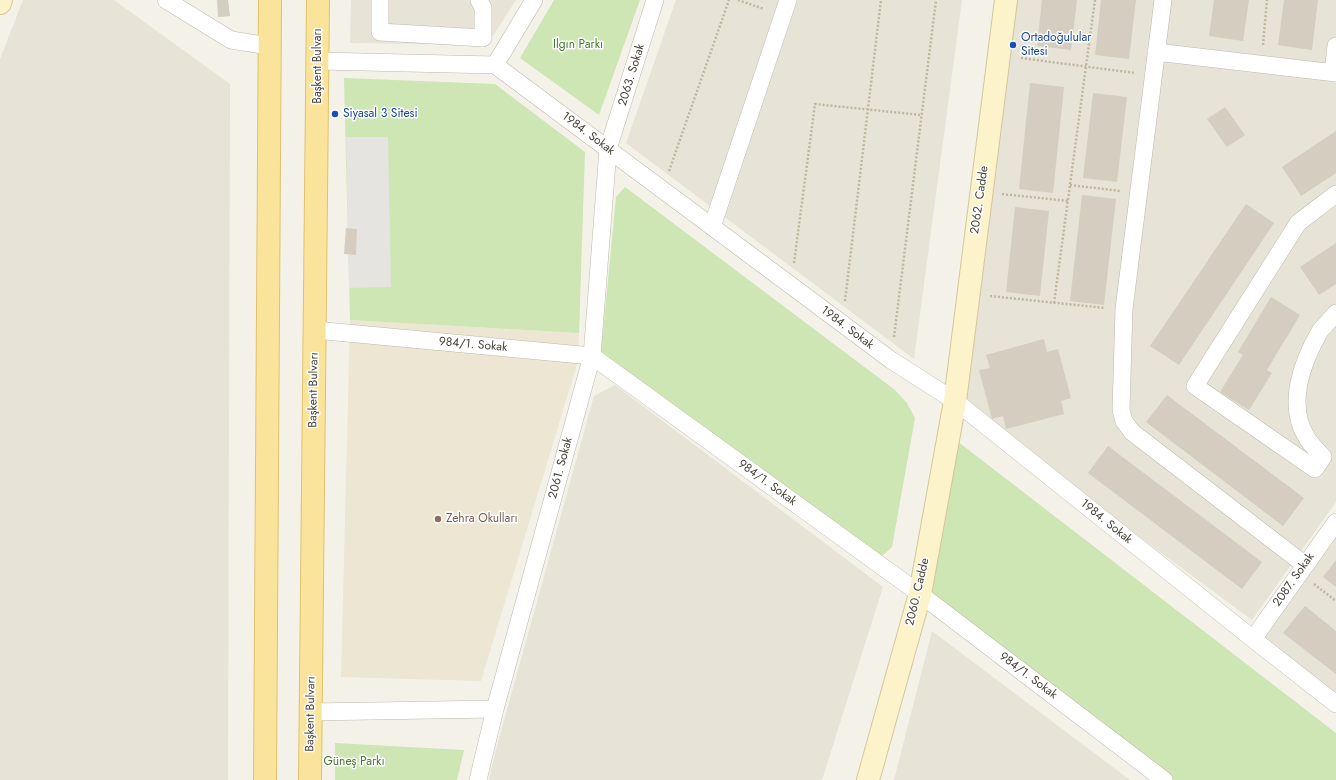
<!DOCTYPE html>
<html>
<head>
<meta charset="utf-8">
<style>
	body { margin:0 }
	canvas { display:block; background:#f4f1e9 }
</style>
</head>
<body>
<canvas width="1336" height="780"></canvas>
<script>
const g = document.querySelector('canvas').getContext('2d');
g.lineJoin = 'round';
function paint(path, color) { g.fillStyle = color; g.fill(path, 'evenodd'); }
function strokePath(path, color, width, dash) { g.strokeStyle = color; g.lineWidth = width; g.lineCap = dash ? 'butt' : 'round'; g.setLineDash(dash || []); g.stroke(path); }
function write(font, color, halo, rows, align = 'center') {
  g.font = font + ' Jost,sans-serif'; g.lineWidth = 3; g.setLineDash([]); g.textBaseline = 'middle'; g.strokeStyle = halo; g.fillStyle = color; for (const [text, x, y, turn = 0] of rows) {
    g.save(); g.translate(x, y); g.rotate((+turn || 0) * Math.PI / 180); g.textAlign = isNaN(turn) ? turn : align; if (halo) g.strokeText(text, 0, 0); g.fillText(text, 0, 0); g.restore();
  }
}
const residential = new Path2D(`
	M23,0H114L230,84L228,780H0V59Z
	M351,0H516L487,45L350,43Z
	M676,0H962L914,359L626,143Z
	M1005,0H1336V502L1252,620L944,392Z
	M615,385L883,587L822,780H489L495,753L594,396Z
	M1336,524V692L1258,632Z
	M932,631L1130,780H894Z`);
const education = new Path2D(`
	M350,320L579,333L578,361L481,681L341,677Z`);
const green = new Path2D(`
	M554,0H640L599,115L520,58Z
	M344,78L495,84L585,152L579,333L350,320Z
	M625,187L895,390L907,403L915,418L892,547L883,555L871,554L601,353L616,197Z
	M957,441L1336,733V780H1164L935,606L928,581Z
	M335,743L464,750L457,780H335Z`);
const parking = new Path2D(`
	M346,137H388L391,287L349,288Z`);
const building = new Path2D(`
	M217,0H228L230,16L218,17Z
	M1042,0H1077L1071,50L1037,46Z
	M1101,0H1136L1129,59L1095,55Z
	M1214,0H1249L1243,41L1209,36Z
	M1284,0H1318L1312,50L1278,45Z
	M1030,83L1064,87L1053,193L1019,189Z
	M1093,93L1127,97L1117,182L1083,178Z
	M1225,107L1245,135L1227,147L1207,119Z
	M1336,131V173L1301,196L1282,167Z
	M1082,195L1116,199L1104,305L1070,301Z
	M1246,204L1274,223L1179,365L1150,346Z
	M1015,207L1049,211L1040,296L1006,292Z
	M346,228L357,229L356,255L344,254Z
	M1336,243V284L1319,295L1300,267Z
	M1271,297L1300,315L1267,370L1272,373L1249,410L1220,392L1243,355L1238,352Z
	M1044,339L1047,352L1058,349L1071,398L1061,401L1064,414L1006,429L1003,416L992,419L979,370L990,368L986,355Z
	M1167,395L1304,498L1283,526L1146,422Z
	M1108,446L1262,562L1242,589L1088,473Z
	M1336,560V587L1323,577Z
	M1305,606L1336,631V674L1283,633Z`);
const path = new Path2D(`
	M738,0L764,9
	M1263,45L1267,0
	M1021,58L1135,73
	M669,171L729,0
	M1070,185L1120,191
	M1002,194L1068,201
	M794,263L815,104L921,115
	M990,296L1105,308
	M845,301L881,0
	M1054,303L1095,0
	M894,337L936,0
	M1314,584L1336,601`);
const street = new Path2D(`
	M166,0L231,40L269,46
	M380,0V32L483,38V8L479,0
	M1163,0L1124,309L1121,410L1124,421L1132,432L1305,565
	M1156,52L1336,73
	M318,61L495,65L891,360L955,401L1253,639L1336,704
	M495,65L534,0
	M1333,73L1336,46
	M1336,194L1298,223L1195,386L1315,469L1323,457C1318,451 1311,445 1307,438C1286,405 1302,362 1320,331C1325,325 1331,319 1336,313
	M712,227L788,0
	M315,330L592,356L920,594L1164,780
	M1253,639L1336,522
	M311,712L495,709
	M478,780L495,709L592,356L608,149L655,0`);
const secondary = new Path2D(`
	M0,3L1,0
	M868,780L920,594L955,401L1006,0`);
const primary = new Path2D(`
	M265,780L270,0
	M310,780L318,0`);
const markers = [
	[1013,45,4,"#1a4fb4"],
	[335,114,4,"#1a4fb4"],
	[438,519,4,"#8d6e63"]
];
const transitNames = [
	["Ortadoğulular",1021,38],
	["Sitesi",1021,52],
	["Siyasal 3 Sitesi",343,114]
];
const parkNames = [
	["Ilgın Parkı",578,45],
	["Güneş Parkı",354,762]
];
const streetNames = [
	["Başkent Bulvarı",318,66,-90],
	["2063. Sokak",632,75,-73],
	["1984. Sokak",588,134,37],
	["2062. Cadde",980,200,-82],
	["1984. Sokak",847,328,37],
	["984/1. Sokak",473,345,5],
	["Başkent Bulvarı",314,390,-89],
	["2061. Sokak",561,468,-75],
	["984/1. Sokak",767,483,36],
	["1984. Sokak",1106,522,39],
	["2087. Sokak",1294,580,-55],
	["2060. Cadde",918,592,-77],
	["984/1. Sokak",1028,676,37],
	["Başkent Bulvarı",311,714,-89]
];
const educationNames = [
	["Zehra Okulları",446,519]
];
paint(residential, '#e7e3d7');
paint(education, '#ece6d3');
paint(green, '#cde6b4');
paint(parking, '#e5e4e0');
paint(building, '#d5cdbf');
strokePath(street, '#bfb9ac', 18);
strokePath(secondary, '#d2c69a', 24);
strokePath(primary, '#dfc26c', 24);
strokePath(path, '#c0b69e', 2.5, [2, 2]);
strokePath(street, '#fff', 17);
strokePath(secondary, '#fcf3ca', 22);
strokePath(primary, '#fae49c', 22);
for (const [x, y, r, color] of markers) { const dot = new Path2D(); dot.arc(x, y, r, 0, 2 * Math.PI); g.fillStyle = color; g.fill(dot); strokePath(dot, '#fff', 1.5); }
write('12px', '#164399', '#fff', transitNames, 'left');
write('12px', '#45772d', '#fff', parkNames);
write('12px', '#474238', '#fff', streetNames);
write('12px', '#785e54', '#fff', educationNames, 'left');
</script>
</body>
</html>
